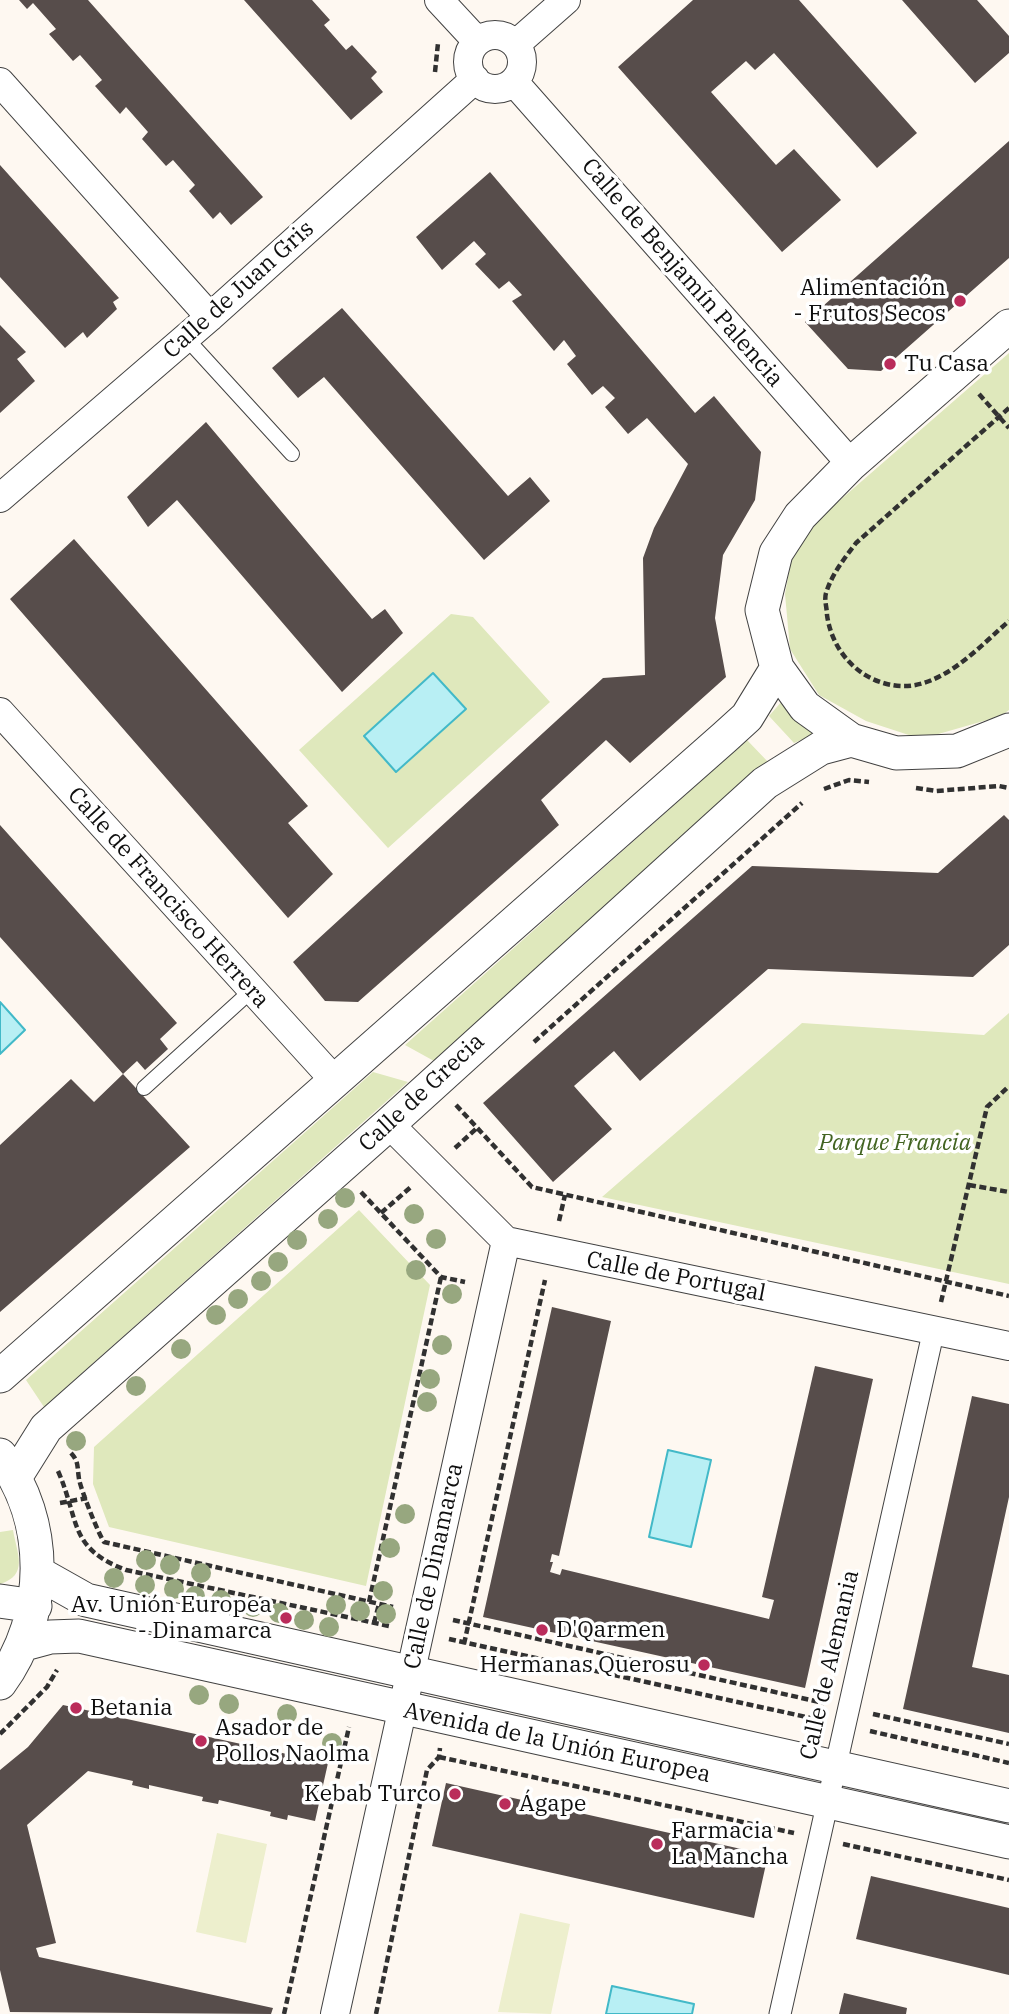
<!DOCTYPE html>
<html>
<head>
<meta charset="utf-8">
<style>
	body { margin:0 }
	canvas { display:block; background:#fef8f1 }
</style>
</head>
<body>
<canvas width="1009" height="2014"></canvas>
<script>
const g = document.querySelector('canvas').getContext('2d');
g.lineJoin = 'round';
function paint(path, color) { g.fillStyle = color; g.fill(path, 'evenodd'); }
function strokePath(path, color, width, dash) { g.strokeStyle = color; g.lineWidth = width; g.lineCap = dash ? 'butt' : 'round'; g.setLineDash(dash || []); g.stroke(path); }
function write(font, color, halo, rows, align = 'center') {
  g.font = font + ' "IBM Plex Serif",serif'; g.lineWidth = 7; g.setLineDash([]); g.textBaseline = 'middle'; g.strokeStyle = halo; g.fillStyle = color; for (const [text, x, y, turn = 0] of rows) {
    g.save(); g.translate(x, y); g.rotate((+turn || 0) * Math.PI / 180); g.textAlign = isNaN(turn) ? turn : align; if (halo) g.strokeText(text, 0, 0); g.fillText(text, 0, 0); g.restore();
  }
}
const green = new Path2D(`
	M1009,353V710L1001,716L921,739L866,721L819,695L790,649L785,594L791,561L816,521Z
	M451,614L473,617L550,702L388,848L299,750Z
	M783,700L816,734L794,743L769,716Z
	M747,740L770,764L434,1061L405,1045Z
	M1009,1013V1284L602,1197L802,1023L984,1035Z
	M373,1072L408,1082L44,1407L26,1380Z
	M359,1210L430,1285L366,1586L109,1527L93,1484L94,1447Z
	M13,1530C17,1554 29,1575 0,1584V1532Z`);
const pitch = new Path2D(`
	M217,1833L267,1844L246,1943L196,1932Z
	M520,1913L570,1924L551,2014L498,2012Z`);
const water = new Path2D(`
	M433,673L466,709L396,772L364,736Z
	M0,1002L25,1030L0,1054Z
	M668,1450L711,1460L691,1547L649,1537Z
	M612,1986L694,2004L692,2014H606Z`);
const building = new Path2D(`
	M19,0H88L263,197L231,225L220,212L213,219L189,191L195,185L173,160L166,166L142,139L148,132L126,107L120,114L95,86L102,80L80,55L73,61L49,34L56,29L33,3L27,9Z
	M244,0H312L330,20L324,25L346,50L352,45L377,72L371,78L383,92L351,120Z
	M693,0H799L917,133L877,168L774,53L755,70L746,61L711,92L776,165L794,149L841,200L782,252L618,67Z
	M902,0H977L1009,36V53L975,83Z
	M1009,141V258L881,371L848,369L805,322Z
	M0,165L119,298L113,302L117,309L87,338L83,332L65,348L0,277Z
	M490,172L695,413L714,396L761,452L755,500L723,555L715,618L726,677L630,763L606,740L541,800L559,825L358,1002L325,1001L293,962L603,678L645,675L643,558L654,528L688,464L647,418L628,434L605,407L615,398L603,386L592,395L567,364L576,356L564,340L554,351L512,301L522,295L509,281L499,289L475,264L486,254L474,241L442,270L416,237Z
	M342,308L508,496L530,477L550,501L484,560L324,377L298,398L272,368Z
	M0,325L26,352L17,359L35,381L0,413Z
	M206,422L372,619L385,609L403,633L342,692L177,500L148,527L127,497Z
	M74,539L308,806L288,823L333,874L288,918L10,599Z
	M1004,815L1009,820V945L973,977L768,969L640,1081L614,1051L574,1086L612,1129L553,1182L483,1103L752,866L938,873Z
	M0,825L177,1023L160,1039L168,1049L145,1070L137,1061L123,1074L0,937Z
	M123,1074L190,1147L0,1312V1145L71,1079L94,1102Z
	M552,1307L611,1321L559,1556L552,1554L550,1562H553L550,1572L560,1575L562,1569L769,1619L774,1600L762,1597L815,1366L873,1379L805,1688L483,1617Z
	M972,1396L1009,1404V1497L972,1667L1009,1675V1733L903,1709Z
	M63,1705L328,1763L315,1821L288,1815L287,1820L270,1816L271,1812L219,1800L218,1804L202,1801L203,1797L149,1785V1789L132,1785L133,1781L88,1771L27,1825L56,1943L36,1948L39,1957L273,2008L271,2014L10,2012L0,1970V1770L28,1747Z
	M446,1783L768,1855L754,1918L432,1846Z
	M871,1876L1009,1908V1975L856,1939Z
	M844,1993L907,2008L906,2014H839Z`);
const path = new Path2D(`
	M435,72L438,43
	M979,394L1009,428
	M1009,408L856,543C844,559 832,574 826,593C824,600 827,608 827,615C832,652 861,684 901,686C943,688 980,646 1009,621
	M916,788L936,791L999,786L1009,788
	M824,789L849,780L869,782
	M534,1042L802,803
	M456,1105L532,1187L1009,1296
	M455,1148L477,1128
	M969,1185L1009,1192
	M361,1192L441,1277L465,1282
	M381,1213L412,1186
	M559,1221L565,1195
	M941,1302L987,1107L1009,1086
	M71,1453C79,1462 77,1466 79,1479C81,1490 98,1533 104,1542L393,1607
	M58,1471C80,1521 68,1548 126,1570L389,1626
	M60,1503L87,1498
	M369,1602L441,1277
	M453,1620L824,1703
	M374,1623L379,1604
	M449,1639L820,1720
	M464,1644L545,1280
	M873,1714L1009,1744
	M870,1731L1009,1763
	M0,1734L47,1687L57,1670
	M344,1750L362,1754
	M439,1757L794,1833
	M843,1844L1009,1880
	M284,2014L349,1727
	M376,2014L427,1770L439,1757L440,1748`);
const service = new Path2D(`
	M186,338L292,454
	M144,1088L252,990`);
const pedestrian = new Path2D(`
	M780,2014L934,1329`);
const minor = new Path2D(`
	M439,0L477,41
	M468 62a27 27 0 1 1 54 0a27 27 0 1 1-54 0Z
	M516,44L566,0
	M0,82L210,317
	M514,82L851,464
	M0,498L210,317L475,79
	M0,712L336,1082
	M389,1124L506,1241L1009,1346
	M335,2014L506,1241`);
const tertiary = new Path2D(`
	M1009,326L851,464L800,516L776,553L762,610L777,668L805,707L851,740L896,753L957,751L1009,730
	M0,1376L725,737L747,717L777,668
	M0,1455C50,1521 49,1616 0,1683
	M16,1476L46,1428L389,1124L765,783L821,748L851,740
	M38,1573L86,1600L1009,1806
	M0,1601L35,1606
	M24,1644L50,1637L79,1636L1009,1842`);
const trees = [
	[345,1198],
	[414,1214],
	[328,1219],
	[436,1239],
	[297,1240],
	[278,1262],
	[416,1270],
	[261,1281],
	[452,1294],
	[238,1299],
	[216,1315],
	[442,1345],
	[181,1349],
	[430,1379],
	[136,1386],
	[427,1402],
	[76,1441],
	[405,1514],
	[390,1548],
	[146,1560],
	[170,1565],
	[201,1573],
	[114,1578],
	[145,1585],
	[174,1589],
	[383,1591],
	[195,1596],
	[221,1600],
	[336,1605],
	[253,1607],
	[360,1611],
	[279,1613],
	[386,1614],
	[304,1620],
	[329,1627],
	[199,1695],
	[229,1704],
	[287,1714],
	[332,1743]
];
const markers = [
	[960,301,7,"#ba2c5b"],
	[890,364,7,"#ba2c5b"],
	[286,1618,7,"#ba2c5b"],
	[542,1630,7,"#ba2c5b"],
	[704,1665,7,"#ba2c5b"],
	[76,1708,7,"#ba2c5b"],
	[201,1741,7,"#ba2c5b"],
	[455,1794,7,"#ba2c5b"],
	[505,1804,7,"#ba2c5b"],
	[657,1844,7,"#ba2c5b"]
];
const streetNames = [
	["Calle de Benjamín Palencia",682,273,49],
	["Calle de Juan Gris",239,290,-42],
	["Calle de Francisco Herrera",168,898,48],
	["Calle de Grecia",422,1093,-43],
	["Calle de Portugal",676,1277,11],
	["Calle de Dinamarca",434,1566,-78],
	["Calle de Alemania",830,1665,-77],
	["Avenida de la Unión Europea",557,1743,12]
];
const poiNames = [
	["Alimentación",946,288,"right"],
	["- Frutos Secos",946,314,"right"],
	["Tu Casa",904,364],
	["Av. Unión Europea",272,1605,"right"],
	["- Dinamarca",272,1631,"right"],
	["D'Qarmen",556,1630],
	["Hermanas Querosu",690,1665,"right"],
	["Betania",90,1708],
	["Asador de",215,1728],
	["Pollos Naolma",215,1754],
	["Kebab Turco",441,1794,"right"],
	["Ágape",519,1804],
	["Farmacia",671,1831],
	["La Mancha",671,1857]
];
const parkNames = [
	["Parque Francia",895,1143]
];
paint(green, '#dfe8bc');
paint(pitch, '#edefcd');
paint(water, '#b8eff4');
strokePath(water, '#42b9c8', 2);
paint(building, '#574d4b');
strokePath(service, '#424242', 16);
strokePath(pedestrian, '#424242', 23);
strokePath(minor, '#424242', 30);
strokePath(tertiary, '#424242', 35);
strokePath(path, '#313131', 4.5, [7, 3.5]);
strokePath(service, '#fff', 14);
strokePath(pedestrian, '#fff', 21);
strokePath(minor, '#fff', 28);
strokePath(tertiary, '#fff', 33);
g.fillStyle = '#97a77f';
for (const [x, y] of trees) { g.beginPath(); g.arc(x, y, 10, 0, 2 * Math.PI); g.fill(); }
for (const [x, y, r, color] of markers) { const dot = new Path2D(); dot.arc(x, y, r, 0, 2 * Math.PI); g.fillStyle = color; g.fill(dot); strokePath(dot, '#fff', 2.5); }
write('23px', '#0f0f0f', '#fff', streetNames);
write('23px', '#0f0f0f', '#fff', poiNames, 'left');
write('italic 23px', '#426421', '#fff', parkNames);
</script>
</body>
</html>
